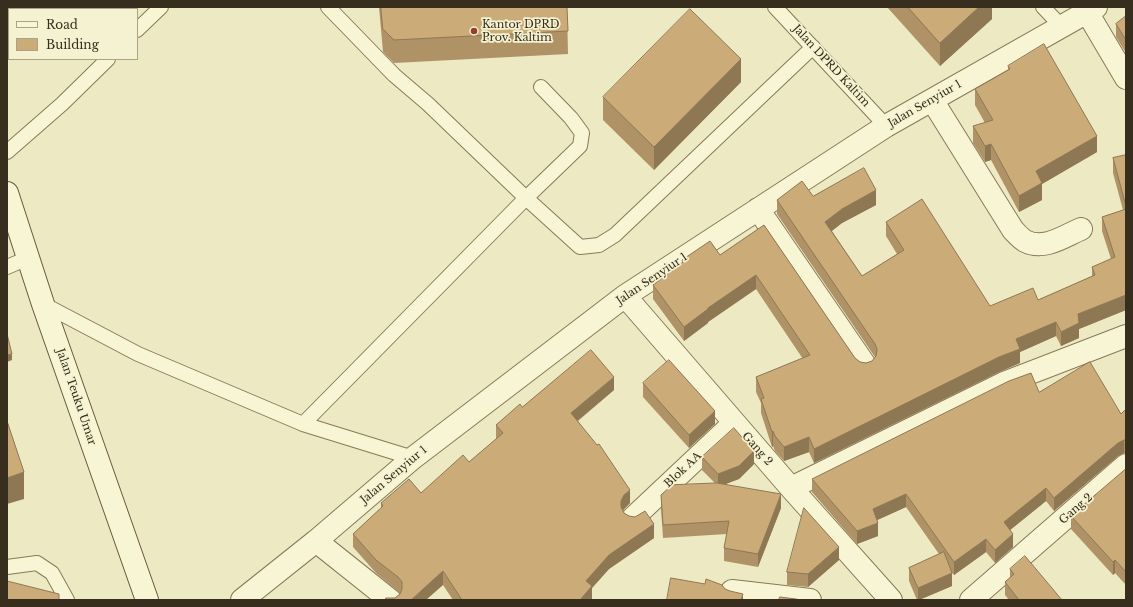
<!DOCTYPE html>
<html>
<head>
<meta charset="utf-8">
<style>
	body { margin:0 }
	#map { position:relative; width:1133px; height:607px; overflow:hidden; background:#ede9c2; font-family:"Libre Baskerville",serif }
	canvas { display:block }
	.frame { position:absolute; inset:0; border:8px solid #372e1d; pointer-events:none }
	.legend { position:absolute; left:8px; top:8px; width:130px; height:52px; box-sizing:border-box; background:#f5f2d1; border:1px solid #a9a489; margin:0; padding:5px 7px; list-style:none; font-size:12px; color:#372e1d }
	.legend li { display:flex; align-items:center; gap:8px; height:20px }
	.legend b { width:20px; border:1px solid #a9a489 }
</style>
</head>
<body>
<div id="map">
<canvas width="1133" height="607"></canvas>
<div class="frame"></div>
<ul class="legend">
<li><b style="height:5px;background:#f8f5d5"></b>Road</li>
<li><b style="height:11px;background:#cbab78"></b>Building</li>
</ul>
</div>
<script>
const g = document.querySelector('canvas').getContext('2d');
g.lineJoin = 'round';
function strokePath(path, color, width, dash) { g.strokeStyle = color; g.lineWidth = width; g.lineCap = dash ? 'butt' : 'round'; g.setLineDash(dash || []); g.stroke(path); }
function paint(path, color) { g.fillStyle = color; g.fill(path, 'evenodd'); }
function write(font, color, halo, rows, align = 'center') {
  g.font = font + ' "Libre Baskerville",serif'; g.lineWidth = 3.5; g.setLineDash([]); g.textBaseline = 'middle'; g.strokeStyle = halo; g.fillStyle = color; for (const [text, x, y, turn = 0] of rows) {
    g.save(); g.translate(x, y); g.rotate((+turn || 0) * Math.PI / 180); g.textAlign = isNaN(turn) ? turn : align; if (halo) g.strokeText(text, 0, 0); g.fillText(text, 0, 0); g.restore();
  }
}
const service = new Path2D(`
	M328,7L394,75L428,104L526,198L580,146L582,133L571,118L541,87
	M775,7L886,126
	M1043,7L1061,26
	M137,30L161,7
	M7,152L62,104L108,59
	M7,267L28,258
	M43,304L138,354L303,424L413,458
	M303,424L526,198L580,247L599,245L615,235L813,47
	M7,567L37,563L52,573L67,600`);
const minor = new Path2D(`
	M1087,12L1126,78
	M932,100L1013,230C1016,233 1020,238 1025,241C1044,251 1064,236 1081,229
	M758,209L865,365
	M625,296L791,488L891,600
	M791,488L1004,383L1126,336
	M633,518L734,423
	M316,541L390,600
	M732,591L810,600
	M242,600L316,541L413,458L625,296L886,126L1096,7
	M971,600L1126,465`);
const secondary = new Path2D(`
	M7,193L43,304L147,600`);
const wall = new Path2D(`
	M379,7H567L568,54L394,63L383,52Z
	M887,7H992V19L940,66Z
	M1126,16V53L1116,37V24Z
	M1008,66L1097,152L1042,184V200L1019,212L991,160L985,162L973,143V126L985,123L975,105V89L1008,70Z
	M741,82L654,170L603,120V97Z
	M1126,155V310L1079,329V338L1061,346L1056,336L1020,352V363L999,372L814,463L809,452L784,461L775,451L773,446L772,447L761,413V403L756,392V377L803,359L756,289L708,322V323L684,341L653,299V285L682,264V260L720,255L764,225L855,358L860,362L866,363L872,361L875,357L777,214V200L813,196L876,205L842,223L832,231L862,276L897,254L886,236V222L990,306L1038,300L1092,276V267L1111,259L1102,231V217L1123,210L1113,173V158Z
	M643,383L715,424L689,448L643,397Z
	M614,390L578,421L630,503L624,509L623,511L624,513L654,538L609,569L592,588V600H453L443,585L395,598L400,594L398,591L376,573L353,547V534L381,508V503L421,493L469,462L496,439V425L522,407Z
	M1039,392L1121,414L1126,409V453H1124L1118,456L1054,511L1046,501L1010,530L1013,547L995,563L986,552L954,575L952,573V586L919,600H917L909,581V568L939,554L906,507L877,520L878,536L857,544L812,492V479Z
	M702,457L754,464L739,479L725,484L781,508L758,567L724,561V548L727,534L663,538L661,508V495L715,483L702,470Z
	M1126,469V585L1115,573L1113,575L1071,529V516Z
	M839,560L808,587L787,585V572Z
	M1010,569L1062,600H1009L1005,595V582L1010,578Z`);
const shadedWall = new Path2D(`
	M979,7H992V19L940,66V43Z
	M741,59V82L654,170V147Z
	M1097,136V152L1042,184V200L1019,212V196L1036,171Z
	M991,144V160L985,162V146Z
	M876,190V205L842,223L825,236V222L842,209Z
	M756,275V289L708,322V323L684,341V327L708,308Z
	M1126,295V310L1079,329V338L1061,346V332L1078,314Z
	M1056,322V336L1020,352V363L999,372L814,463V449L1016,339Z
	M12,354V360L7,362V355Z
	M614,377V390L571,426V413Z
	M715,411V424L689,448V435Z
	M773,431V446L772,447V432Z
	M809,437V452L784,461V447Z
	M1124,440V453L1118,456L1054,511V498L1118,443Z
	M754,451V464L739,479L718,487V474Z
	M24,472V499L7,504V478Z
	M1046,488V501L1004,535V522Z
	M630,490V503L624,509L621,515V501L624,495Z
	M781,494V508L758,567V554Z
	M906,494V507L873,522V509Z
	M878,523V536L857,544V531Z
	M654,524V538L609,569L592,588V600H580L586,581L609,555Z
	M1013,534V547L995,563V550Z
	M986,539V552L954,575V562Z
	M839,547V560L808,587V574Z
	M1115,560V573L1113,575V562Z
	M443,571V585L426,600H411Z
	M952,573V586L919,600H918V588Z
	M743,594V600H741Z`);
const building = new Path2D(`
	M381,7H567L568,31L394,40L383,29Z
	M908,7H979L940,43Z
	M690,9L741,59L654,147L603,97Z
	M1126,16V40L1116,24Z
	M1044,44L1097,136L1036,171L1042,183L1019,196L991,144L985,146L973,126L993,120L975,89L1010,69L1008,66Z
	M1126,155V206L1113,158Z
	M864,168L876,190L842,209L825,222L862,276L904,250L886,222L922,199L990,306L1033,288L1038,300L1095,275L1092,267L1115,257L1102,217L1126,209V295L1078,314L1079,323L1061,332L1056,322L1016,339L1020,349L999,357L814,449L809,437L784,447L775,436L773,431L772,432L761,399L764,398L756,377L810,355L756,275L708,308V309L684,327L653,285L683,262L682,260L710,241L720,255L764,225L855,358L860,362L866,363L872,361L876,356L877,349L875,344L777,200L802,181L813,196Z
	M7,334L12,354L7,355Z
	M591,350L614,377L571,413L597,445L599,444L630,490L624,495L621,501V507L624,513L629,516L635,517L645,511L654,524L609,555L586,581L592,586L580,600H462L443,571L411,600H384L386,598H395L400,594L402,589V582L398,577L376,560L353,534L383,506L381,503L409,479L421,493L463,455L469,462L503,433L496,425L520,404L522,407Z
	M669,360L715,411L689,435L643,383Z
	M1090,362L1121,414L1126,409V440H1124L1118,443L1054,498L1046,488L1004,522L1013,534L995,550L986,539L954,562L906,494L873,509L878,523L857,531L812,479L1009,381L1031,373L1039,392Z
	M7,421L24,472L7,478Z
	M734,428L754,451L739,466L718,474L702,457Z
	M1126,469V572L1115,560L1113,562L1071,516Z
	M717,483L781,494L758,554L724,548L729,521L663,525L661,495L672,485Z
	M804,508L839,547L808,574L787,572Z
	M944,552L952,573L918,588L909,568Z
	M1025,556L1062,600H1019L1005,582L1014,574L1010,569Z
	M671,578L705,584L706,579L722,585L725,589L730,591L743,594L741,600H667Z
	M7,581L59,594V600H7Z
	M780,597L796,599L800,600H779Z`);
const markers = [
	[474,31,4,"#953e2a"]
];
const poiNames = [
	["Kantor DPRD",482,25],
	["Prov. Kaltim",482,38]
];
const streetNames = [
	["Jalan DPRD Kaltim",831,66,47],
	["Jalan Senyiur 1",925,104,-30],
	["Jalan Senyiur 1",652,279,-34],
	["Jalan Teuku Umar",76,397,71],
	["Gang 2",757,449,49],
	["Blok AA",683,470,-43],
	["Jalan Senyiur 1",394,475,-40],
	["Gang 2",1076,509,-41]
];
strokePath(service, '#877a59', 16);
strokePath(minor, '#877a59', 24);
strokePath(secondary, '#685b3c', 24);
strokePath(service, '#f8f5d5', 14);
strokePath(minor, '#f8f5d5', 22);
strokePath(secondary, '#f8f5d5', 22);
paint(wall, '#af9367');
paint(shadedWall, '#8e7854');
paint(building, '#cbab78');
strokePath(building, '#8e7854', 1);
for (const [x, y, r, color] of markers) { const dot = new Path2D(); dot.arc(x, y, r, 0, 2 * Math.PI); g.fillStyle = color; g.fill(dot); strokePath(dot, '#f5f2d1', 1.5); }
write('11px', '#372e1d', '#f5f2d1', poiNames, 'left');
write('11px', '#372e1d', '#f5f2d1', streetNames);
</script>
</body>
</html>
